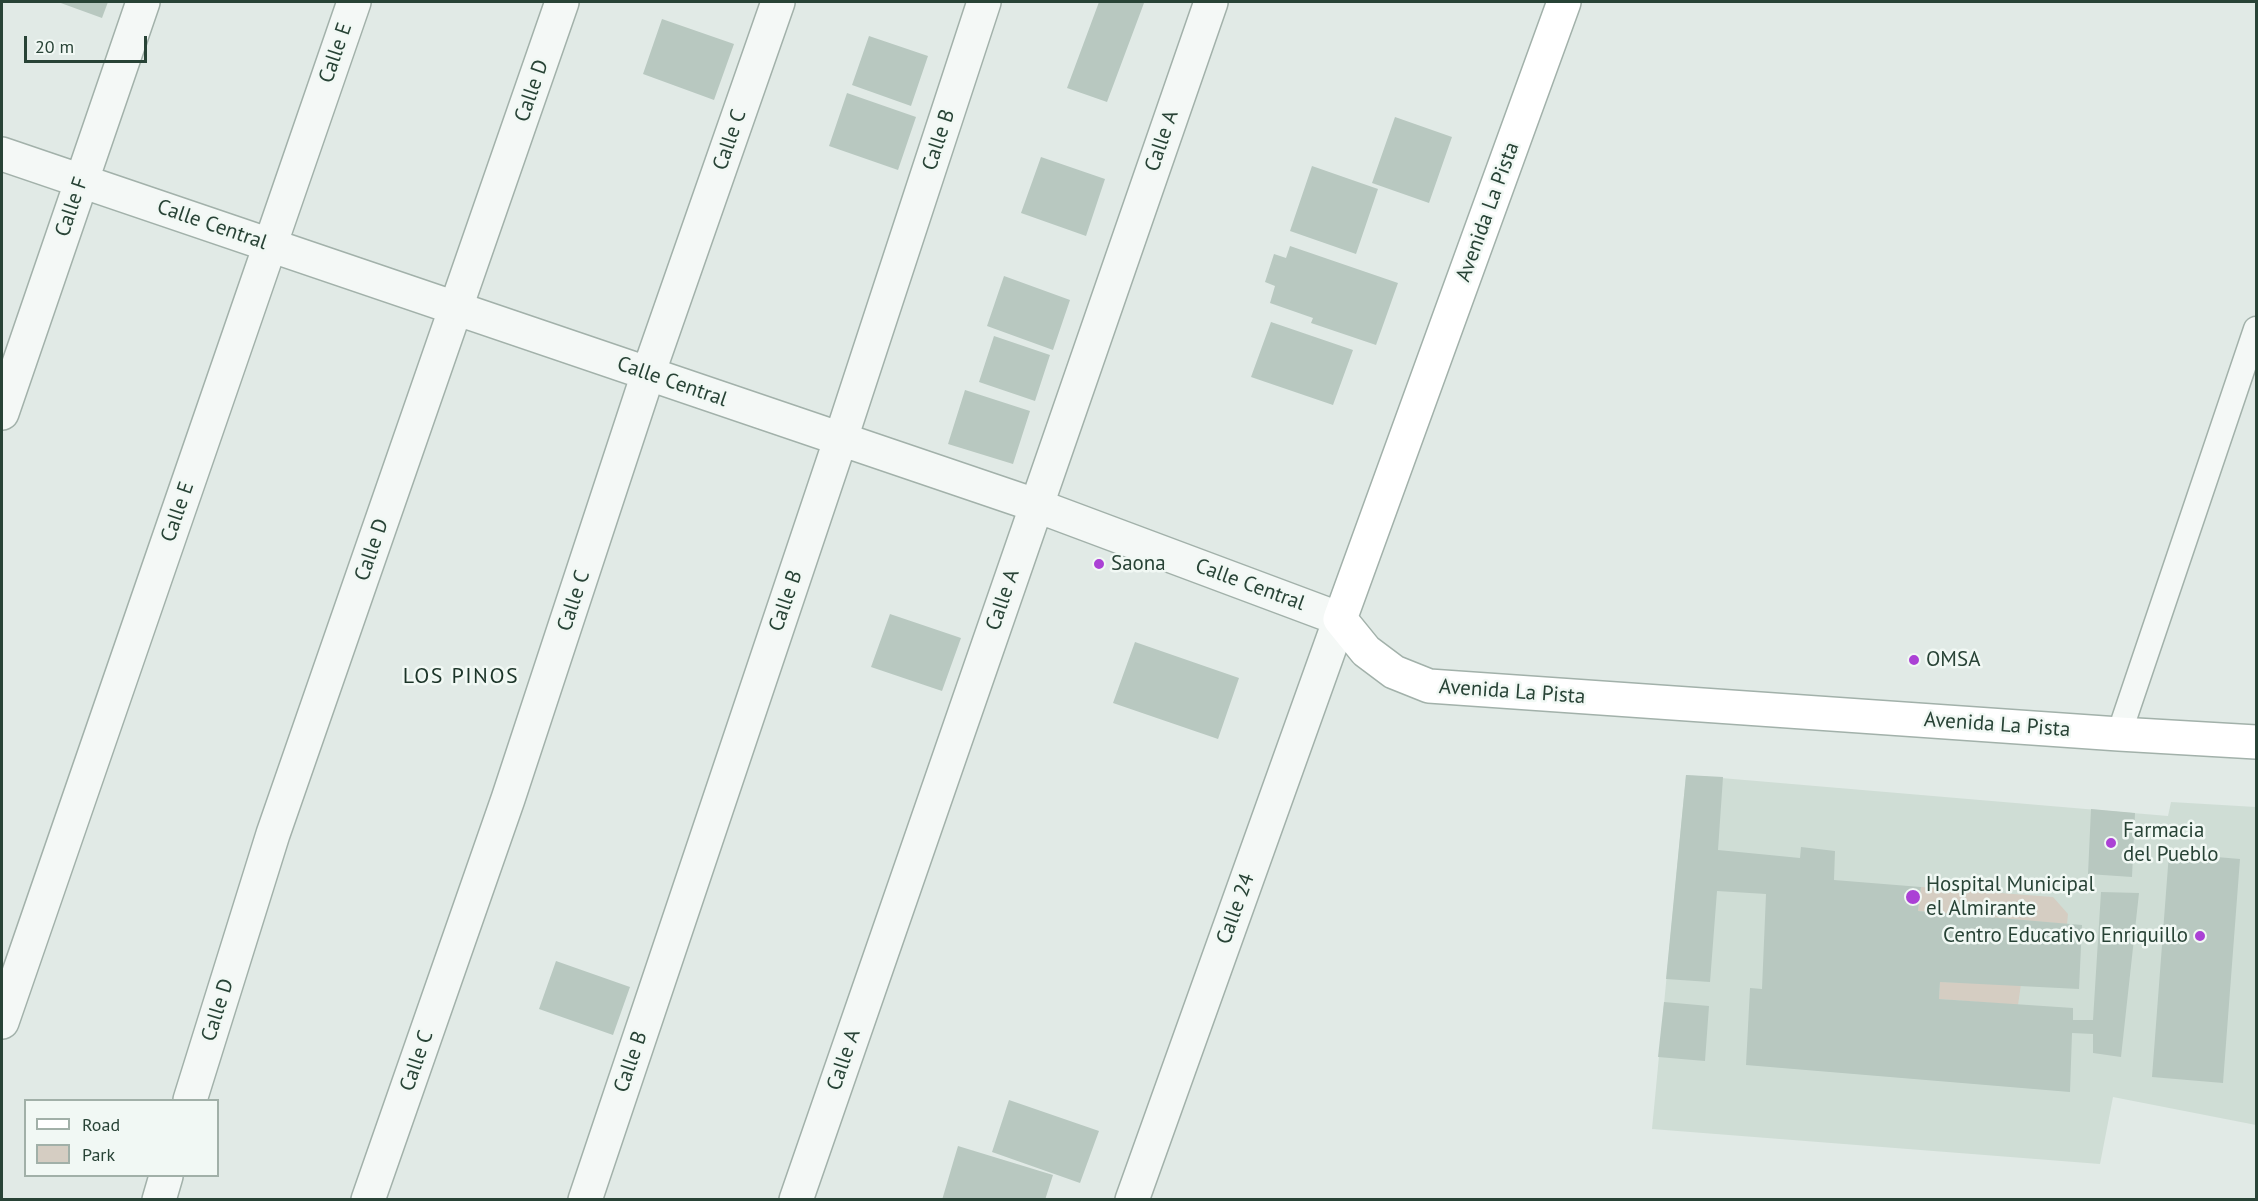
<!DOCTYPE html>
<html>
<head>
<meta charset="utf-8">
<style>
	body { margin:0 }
	#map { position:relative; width:2258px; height:1201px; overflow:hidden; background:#e1eae6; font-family:"PT Sans",sans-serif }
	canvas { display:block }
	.frame { position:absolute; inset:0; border:3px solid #284336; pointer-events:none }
	.legend { position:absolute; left:24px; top:1099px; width:195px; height:78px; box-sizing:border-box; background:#f1f8f4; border:2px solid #a1b0a8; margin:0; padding:8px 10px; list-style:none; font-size:18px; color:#284336 }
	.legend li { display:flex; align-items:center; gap:12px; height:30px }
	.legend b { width:30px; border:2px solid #a1b0a8 }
	.scale { position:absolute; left:24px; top:36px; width:123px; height:27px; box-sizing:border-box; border:3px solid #284336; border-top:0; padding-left:8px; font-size:18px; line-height:21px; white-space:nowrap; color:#284336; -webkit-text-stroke:4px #f1f8f4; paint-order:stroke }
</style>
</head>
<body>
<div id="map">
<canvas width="2258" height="1201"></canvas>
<div class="frame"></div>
<ul class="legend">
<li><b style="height:8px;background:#fff"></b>Road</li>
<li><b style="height:16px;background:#d5cdc2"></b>Park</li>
</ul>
<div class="scale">20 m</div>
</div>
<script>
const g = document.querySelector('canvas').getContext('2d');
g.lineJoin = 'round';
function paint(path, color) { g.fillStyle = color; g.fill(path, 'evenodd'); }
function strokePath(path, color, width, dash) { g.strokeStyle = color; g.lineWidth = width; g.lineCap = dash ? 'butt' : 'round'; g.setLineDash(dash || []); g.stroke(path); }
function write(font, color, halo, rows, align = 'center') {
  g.font = font + ' "PT Sans",sans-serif'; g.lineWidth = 5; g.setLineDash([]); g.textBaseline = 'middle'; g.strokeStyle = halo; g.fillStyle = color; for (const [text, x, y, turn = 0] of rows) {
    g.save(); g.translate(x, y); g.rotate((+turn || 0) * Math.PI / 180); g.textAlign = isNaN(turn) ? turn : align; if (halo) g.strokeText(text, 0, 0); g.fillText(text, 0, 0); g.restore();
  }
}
const built = new Path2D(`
	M1686,775L2168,816L2171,802L2256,807V1125L2113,1097L2100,1164L1652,1129Z`);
const green = new Path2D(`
	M1921,887L2053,897L2068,914L2067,924L1918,911Z
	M1940,982L2021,984L2018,1005L1939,999Z`);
const building = new Path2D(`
	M58,2H108L102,18Z
	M1099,2L1144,3L1107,102L1067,88Z
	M662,19L734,44L714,100L643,74Z
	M869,36L928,56L911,106L852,85Z
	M847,93L916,117L898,170L829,146Z
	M1395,117L1452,137L1429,203L1372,183Z
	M1041,157L1105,179L1086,236L1021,213Z
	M1312,166L1378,189L1356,254L1290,231Z
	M1290,246L1398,283L1376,345L1311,323L1313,318L1270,303L1275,286L1265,282L1274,254L1286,258Z
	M1004,276L1070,300L1053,350L987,326Z
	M1271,322L1353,350L1333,405L1251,377Z
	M994,336L1050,355L1035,401L979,382Z
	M965,390L1030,411L1013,464L948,444Z
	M890,614L961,638L942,691L871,667Z
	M1135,642L1239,678L1218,739L1113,703Z
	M1686,775L1723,777L1718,850L1800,858L1801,847L1835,851L1834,880L1921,887L1918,911L2082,925L2079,989L1940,982L1939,999L2073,1008V1020H2093L2101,892L2139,893L2121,1057L2093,1053V1034L2072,1033L2070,1092L1746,1065L1750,988L1762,989L1766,894L1717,891L1710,982L1666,979Z
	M2091,809L2135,813L2132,877L2088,874Z
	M2169,853L2240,859L2223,1083L2152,1077Z
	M556,961L630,987L613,1035L539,1009Z
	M1664,1002L1709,1006L1705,1061L1658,1057Z
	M1009,1100L1099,1131L1080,1183L992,1152Z
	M958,1146L1053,1175L1045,1200H942Z`);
const lane = new Path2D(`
	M2119,734L2256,329`);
const street = new Path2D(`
	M2,154L1035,505L1340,619L1132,1200
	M2,413L143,2
	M2,1022L354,2
	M190,1100L273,834L562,2
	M159,1200L166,1176
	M368,1200L508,799L648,374L778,2
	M585,1200L843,432L984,2
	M796,1200L1211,2`);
const secondary = new Path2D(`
	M1564,2L1340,619L1366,651L1394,672L1429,686L2119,734L2256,742`);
const markers = [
	[1099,564,6,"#ab41d5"],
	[1914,660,6,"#ab41d5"],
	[2111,843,6,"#ab41d5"],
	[1913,897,8,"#ab41d5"],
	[2200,936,6,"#ab41d5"]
];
const streetNames = [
	["Calle E",336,53,-71],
	["Calle D",532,91,-71],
	["Calle C",730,140,-71],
	["Calle B",939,140,-72],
	["Calle A",1162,141,-71],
	["Calle F",72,207,-71],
	["Avenida La Pista",1488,212,-70],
	["Calle Central",212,225,19],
	["Calle Central",672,382,19],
	["Calle E",178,512,-71],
	["Calle D",372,550,-71],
	["Calle Central",1250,585,20],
	["Calle A",1003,600,-71],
	["Calle C",574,601,-72],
	["Calle B",786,601,-71],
	["Avenida La Pista",1512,692,4],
	["Avenida La Pista",1997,725,4],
	["Calle 24",1236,909,-70],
	["Calle D",218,1010,-73],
	["Calle A",844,1060,-71],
	["Calle C",417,1061,-71],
	["Calle B",631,1062,-71]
];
const poiNames = [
	["Saona",1111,564],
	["OMSA",1926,660],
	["Farmacia",2123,831],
	["del Pueblo",2123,855],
	["Hospital Municipal",1926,885],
	["el Almirante",1926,909],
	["Centro Educativo Enriquillo",2188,936,"right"]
];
const neighbourhoodNames = [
	["LOS PINOS",461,677]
];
paint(built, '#cfddd5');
paint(green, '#d5cdc2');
paint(building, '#b8c8c0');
strokePath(lane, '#a2b1aa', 27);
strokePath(street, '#a2b1aa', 36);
strokePath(secondary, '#a2b1aa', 36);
strokePath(lane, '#f4f8f6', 24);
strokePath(street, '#f4f8f6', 33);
strokePath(secondary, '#fff', 33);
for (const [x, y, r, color] of markers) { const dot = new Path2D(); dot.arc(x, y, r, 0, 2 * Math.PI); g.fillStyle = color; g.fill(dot); strokePath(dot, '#f1f8f4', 2); }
write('21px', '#284336', '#f1f8f4', streetNames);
write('21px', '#284336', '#f1f8f4', poiNames, 'left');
g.letterSpacing = '1.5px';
write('22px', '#1b3428', '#f1f8f4', neighbourhoodNames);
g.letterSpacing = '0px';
</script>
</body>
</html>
